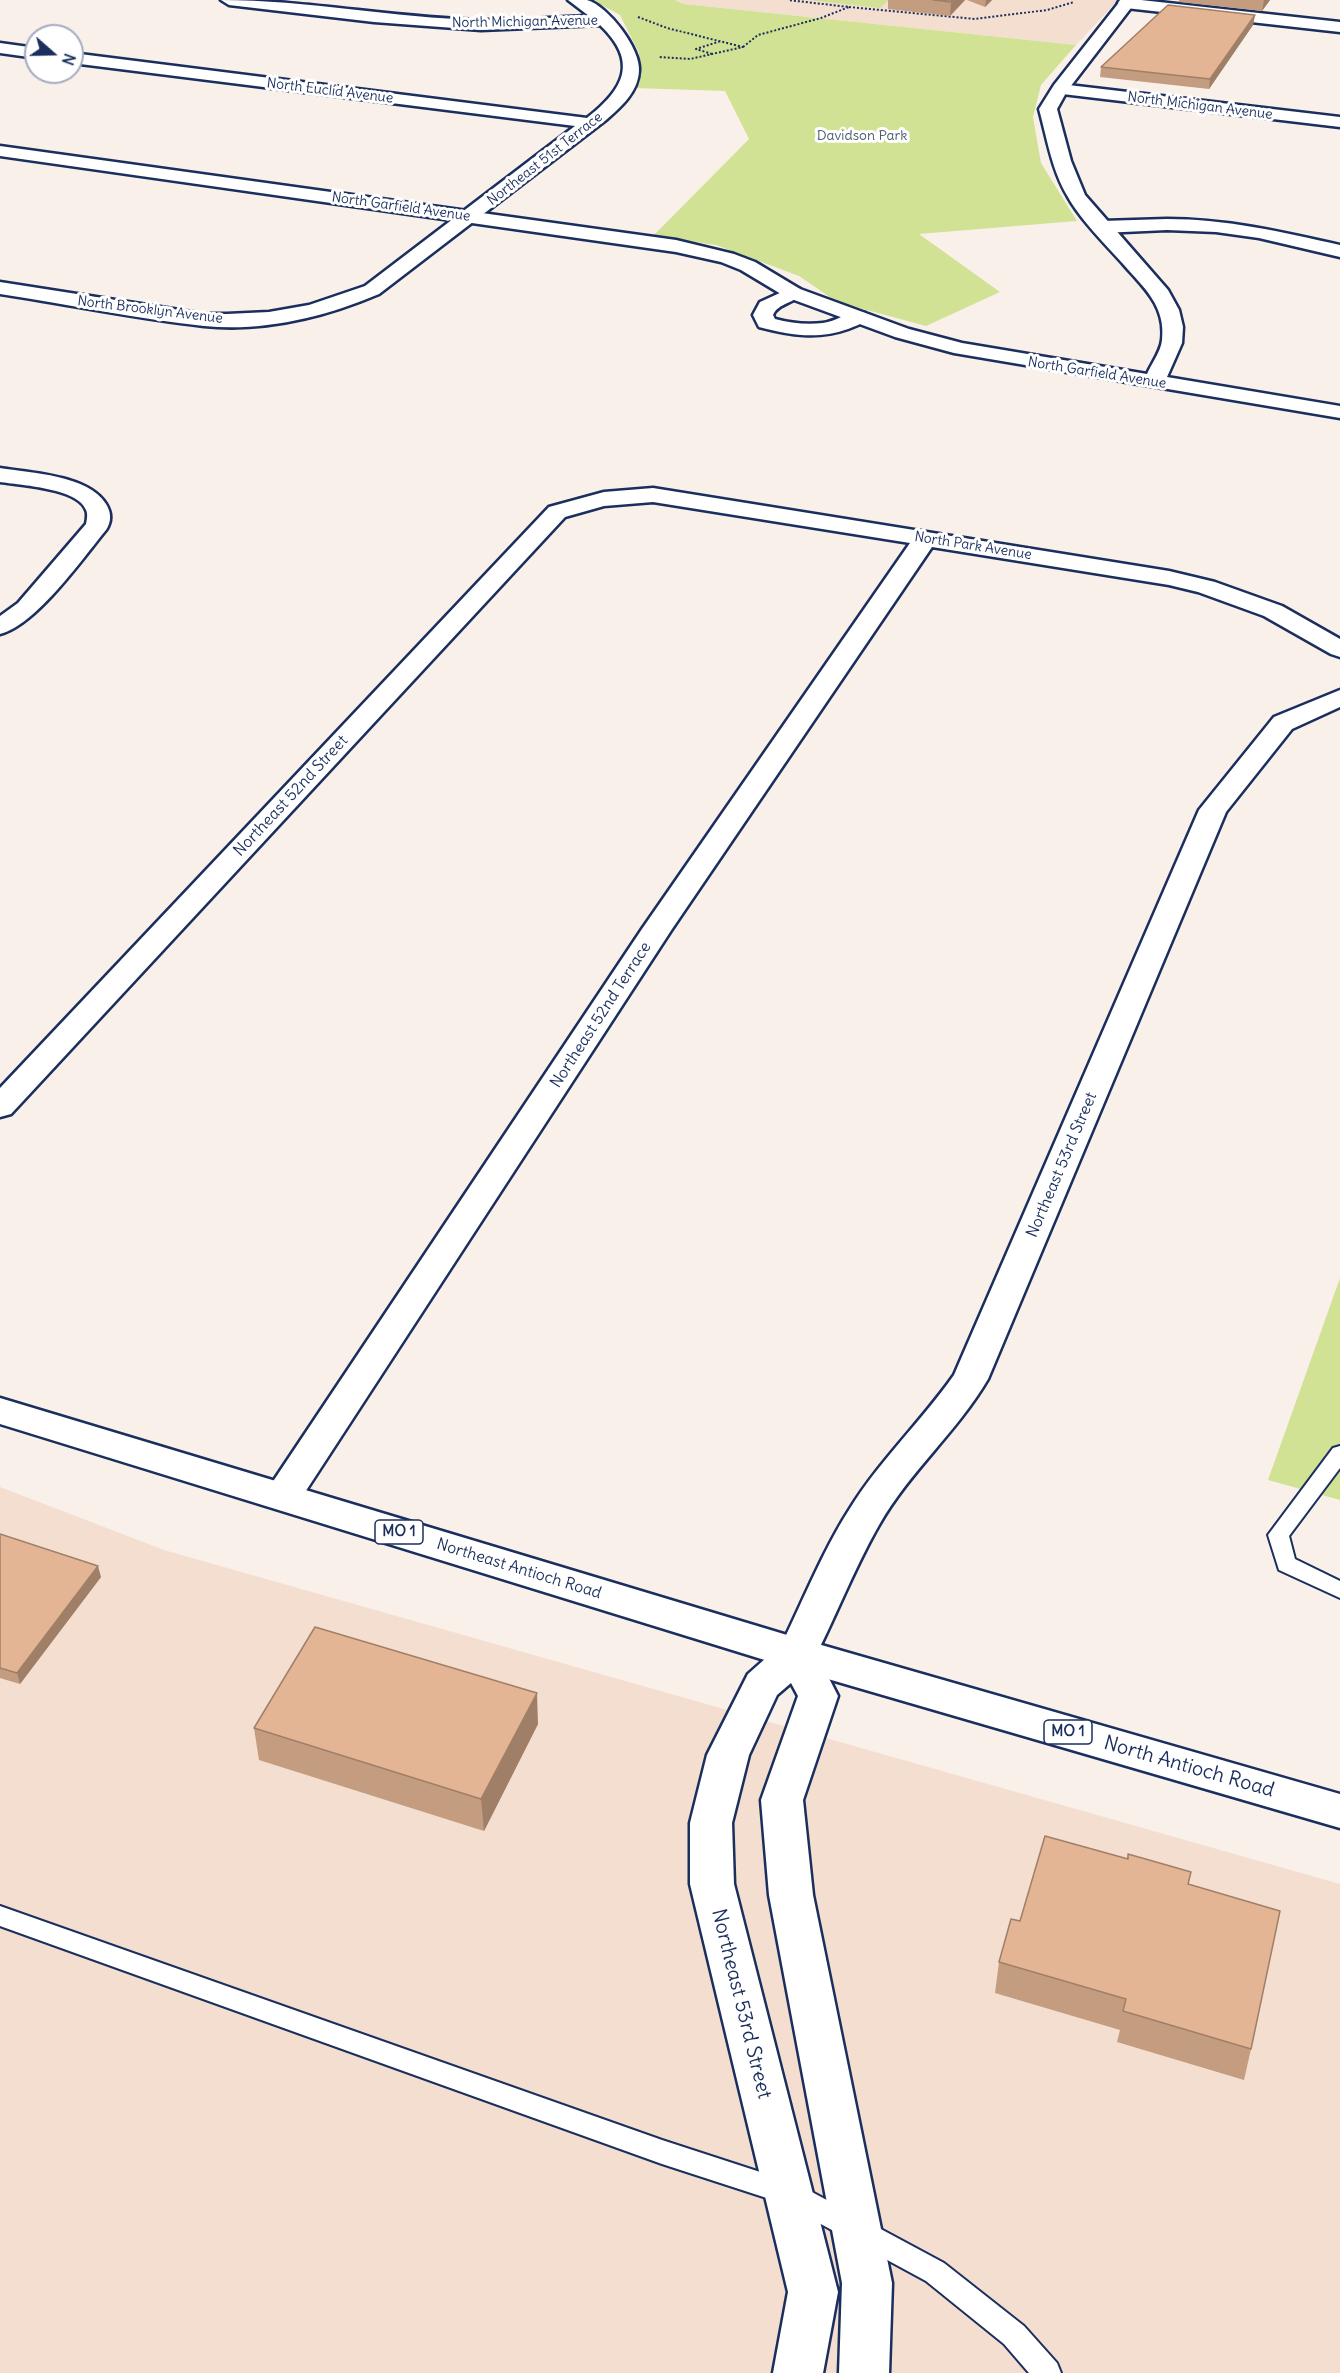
<!DOCTYPE html>
<html>
<head>
<meta charset="utf-8">
<style>
	body { margin:0 }
	#map { position:relative; width:1340px; height:2373px; overflow:hidden; background:#faf0ea; font-family:Delius,sans-serif }
	canvas { display:block }
	.north { position:absolute; left:24px; top:24px; width:60px; height:60px; box-sizing:border-box; background:#fff; border:2px solid #a4acbf; border-radius:50%; rotate:110deg; font-size:16px; font-weight:700; line-height:24px; text-align:center; color:#1b2f5e }
	.north::after { content:''; display:block; margin:auto; width:21px; height:27px; background:#1b2f5e; clip-path:polygon(50% 0,100% 100%,50% 72%,0 100%) }
</style>
</head>
<body>
<div id="map">
<canvas width="1340" height="2373"></canvas>
<div class="north">N</div>
</div>
<script>
const g = document.querySelector('canvas').getContext('2d');
g.lineJoin = 'round';
function paint(path, color) { g.fillStyle = color; g.fill(path, 'evenodd'); }
function strokePath(path, color, width, dash) { g.strokeStyle = color; g.lineWidth = width; g.lineCap = dash ? 'butt' : 'round'; g.setLineDash(dash || []); g.stroke(path); }
function write(font, color, halo, rows, align = 'center') {
  g.font = font + ' Delius,sans-serif'; g.lineWidth = 6; g.setLineDash([]); g.textBaseline = 'middle'; g.strokeStyle = halo; g.fillStyle = color; for (const [text, x, y, turn = 0] of rows) {
    g.save(); g.translate(x, y); g.rotate((+turn || 0) * Math.PI / 180); g.textAlign = isNaN(turn) ? turn : align; if (halo) g.strokeText(text, 0, 0); g.fillText(text, 0, 0); g.restore();
  }
}
const built = new Path2D(`
	M675,0H1118L1076,45L684,4Z
	M0,1487L164,1550L1340,1884V2373H0Z`);
const green = new Path2D(`
	M592,0H675L684,4L1076,45L1041,85L1033,117L1041,163L1077,221L919,234L1000,292L926,326L837,302L799,276L716,245L653,236L749,139L725,91L634,88L639,53L620,15Z
	M808,0H889L880,8Z
	M1340,1278V1500L1268,1480Z`);
const path = new Path2D(`
	M849,7L975,19L1047,10L1074,2
	M638,17L667,28L743,47L690,59L658,57
	M743,47L758,35L821,18L849,7L788,0
	M712,54L696,49L721,41`);
const service = new Path2D(`
	M1340,1446V1468L1289,1536L1295,1559L1340,1581V1598L1279,1570L1268,1535L1333,1448Z
	M0,1906L662,2140L797,2184L944,2263L1024,2326L1057,2363L1061,2373H1029L1004,2344L926,2281L782,2203L662,2164L0,1926Z`);
const minor = new Path2D(`
	M221,0C308,0 393,18 480,20C516,21 553,17 589,16L568,0C574,0 582,0 587,0C608,6 641,49 639,71C638,92 621,107 606,120L379,294C325,317 263,332 204,326C137,319 67,304 0,294V282L205,314H227L269,312L309,305L365,286L575,126L72,63V53L587,118C624,89 639,62 600,25L481,30L374,22L229,5Z
	M1120,0H1141L1340,22V32L1126,8L1121,6L1118,3Z
	M0,43L36,48V58L0,53Z
	M1060,84L1340,117V127L1054,93L1052,89Z
	M1167,219C1227,219 1282,232 1340,245V257L1259,238L1216,232L1167,230L1102,233L1095,231L1093,227L1095,223L1102,221Z
	M793,287L800,289L803,293C795,303 778,303 773,315L775,319C790,323 807,325 823,323C838,321 850,309 865,313L868,317C864,324 855,326 848,329C817,340 790,335 759,327L753,315L760,302Z
	M0,468C31,473 88,475 106,504C111,512 112,521 106,530C82,559 36,625 0,634V616L18,603L86,524C87,519 88,514 86,510C78,488 19,485 0,482Z
	M653,488L1169,571L1215,582L1282,606L1340,639V657L1331,654L1264,616L1198,592L1169,585L932,547L672,929L296,1506L283,1510L270,1506L264,1496L270,1486L642,929L910,543L653,502L604,506L565,517L11,1114L0,1117V1088L549,507L604,492Z
	M797,1638L811,1643L838,1696L803,1800L813,1895L892,2283L889,2373H839L842,2283L769,1895L761,1800L798,1696L791,1683L777,1695L749,1755L732,1823L734,1884L838,2292L823,2373H773L788,2292L690,1884V1823L707,1755L748,1674L783,1643Z`);
const tertiary = new Path2D(`
	M1121,0H1137L1067,91L1057,109L1071,161L1085,195L1168,290L1179,310L1183,327L1182,343L1167,377L1340,406V418L954,353L895,337L786,297L741,270L721,262L676,252L0,156V146L676,240L734,254L755,262L800,289L909,329L962,343L1147,374C1152,363 1161,351 1162,340C1166,306 1144,288 1124,265C1107,246 1080,219 1068,197C1052,171 1047,138 1039,109L1054,85Z
	M1340,690V707L1292,729L1226,812L988,1379C957,1432 909,1472 879,1525C853,1570 835,1619 811,1665L797,1670L783,1665L777,1654C800,1608 822,1552 849,1510C879,1461 921,1422 954,1375L1199,810L1274,717Z`);
const primary = new Path2D(`
	M0,1398L797,1638L1340,1794V1828L797,1670L0,1424Z`);
const wall = new Path2D(`
	M888,0H965L950,16L888,9Z
	M967,0H992L985,7Z
	M1179,0H1270L1262,11L1179,2Z
	M1255,15L1253,25L1209,89L1100,77L1101,67Z
	M0,1534L101,1577L20,1684L0,1678Z
	M538,1724L484,1831L259,1760L254,1728Z
	M1128,1854L1188,1884L1251,2049L1244,2080L1117,2042L1120,2030L995,1993L999,1962L1020,1921L1127,1859Z`);
const shadedWall = new Path2D(`
	M953,0H965L950,16L951,2Z
	M986,0H992L985,7Z
	M1264,0H1270L1262,11Z
	M1255,15L1253,25L1209,89L1210,79Z
	M98,1566L101,1577L20,1684L17,1673Z
	M537,1693L538,1724L484,1831L481,1799Z`);
const building = new Path2D(`
	M933,0H953L951,2Z
	M1168,5L1255,15L1210,79L1101,67Z
	M0,1534L98,1566L17,1673L0,1668Z
	M315,1627L537,1693L481,1799L254,1728Z
	M1045,1836L1128,1859V1854L1191,1872L1188,1884L1280,1911L1251,2049L1123,2011L1126,1999L999,1962L1011,1919L1020,1921Z`);
const farStreetnames = [
	["North Michigan Avenue",525,22,-1],
	["North Euclid Avenue",330,91,7],
	["North Michigan Avenue",1200,106,7],
	["Northeast 51st Terrace",545,159,-38],
	["North Garfield Avenue",401,207,8],
	["North Brooklyn Avenue",150,310,7],
	["North Garfield Avenue",1097,373,9],
	["North Park Avenue",973,546,9]
];
const farParknames = [
	["Davidson Park",862,136]
];
const shields = [
	[399,1532,48],
	[1068,1732,48]
];
const shieldNames = [
	["MO 1",399,1532],
	["MO 1",1068,1732]
];
const streetNames = [
	["Northeast 52nd Street",291,796,-47],
	["Northeast 52nd Terrace",601,1015,-57],
	["Northeast 53rd Street",1062,1165,-67],
	["Northeast Antioch Road",519,1569,17]
];
const nearStreetnames = [
	["North Antioch Road",1189,1767,16],
	["Northeast 53rd Street",741,2004,76]
];
paint(built, '#f3ded0');
paint(green, '#d2e295');
strokePath(service, '#1b2f5e', 4);
strokePath(minor, '#1b2f5e', 5);
strokePath(tertiary, '#1b2f5e', 5);
strokePath(primary, '#1b2f5e', 5);
strokePath(path, '#1b2f5e', 2, [2, 2]);
paint(service, '#fff');
paint(minor, '#fff');
paint(tertiary, '#fff');
paint(primary, '#fff');
paint(wall, '#c49c7f');
paint(shadedWall, '#a07f68');
paint(building, '#e4b594');
strokePath(building, '#a07f68', 1.5);
write('14px', '#1b2f5e', '#fff', farStreetnames);
write('14px', '#495c6c', '#fff', farParknames);
for (const [x, y, w] of shields) { const box = new Path2D(); box.roundRect(x - w / 2, y - 12, w, 24, 4.5); g.fillStyle = '#fff'; g.fill(box); strokePath(box, '#1b2f5e', 1.5); }
write('bold 15px', '#1b2f5e', null, shieldNames);
write('16px', '#1b2f5e', '#fff', streetNames);
write('20px', '#1b2f5e', '#fff', nearStreetnames);
</script>
</body>
</html>
